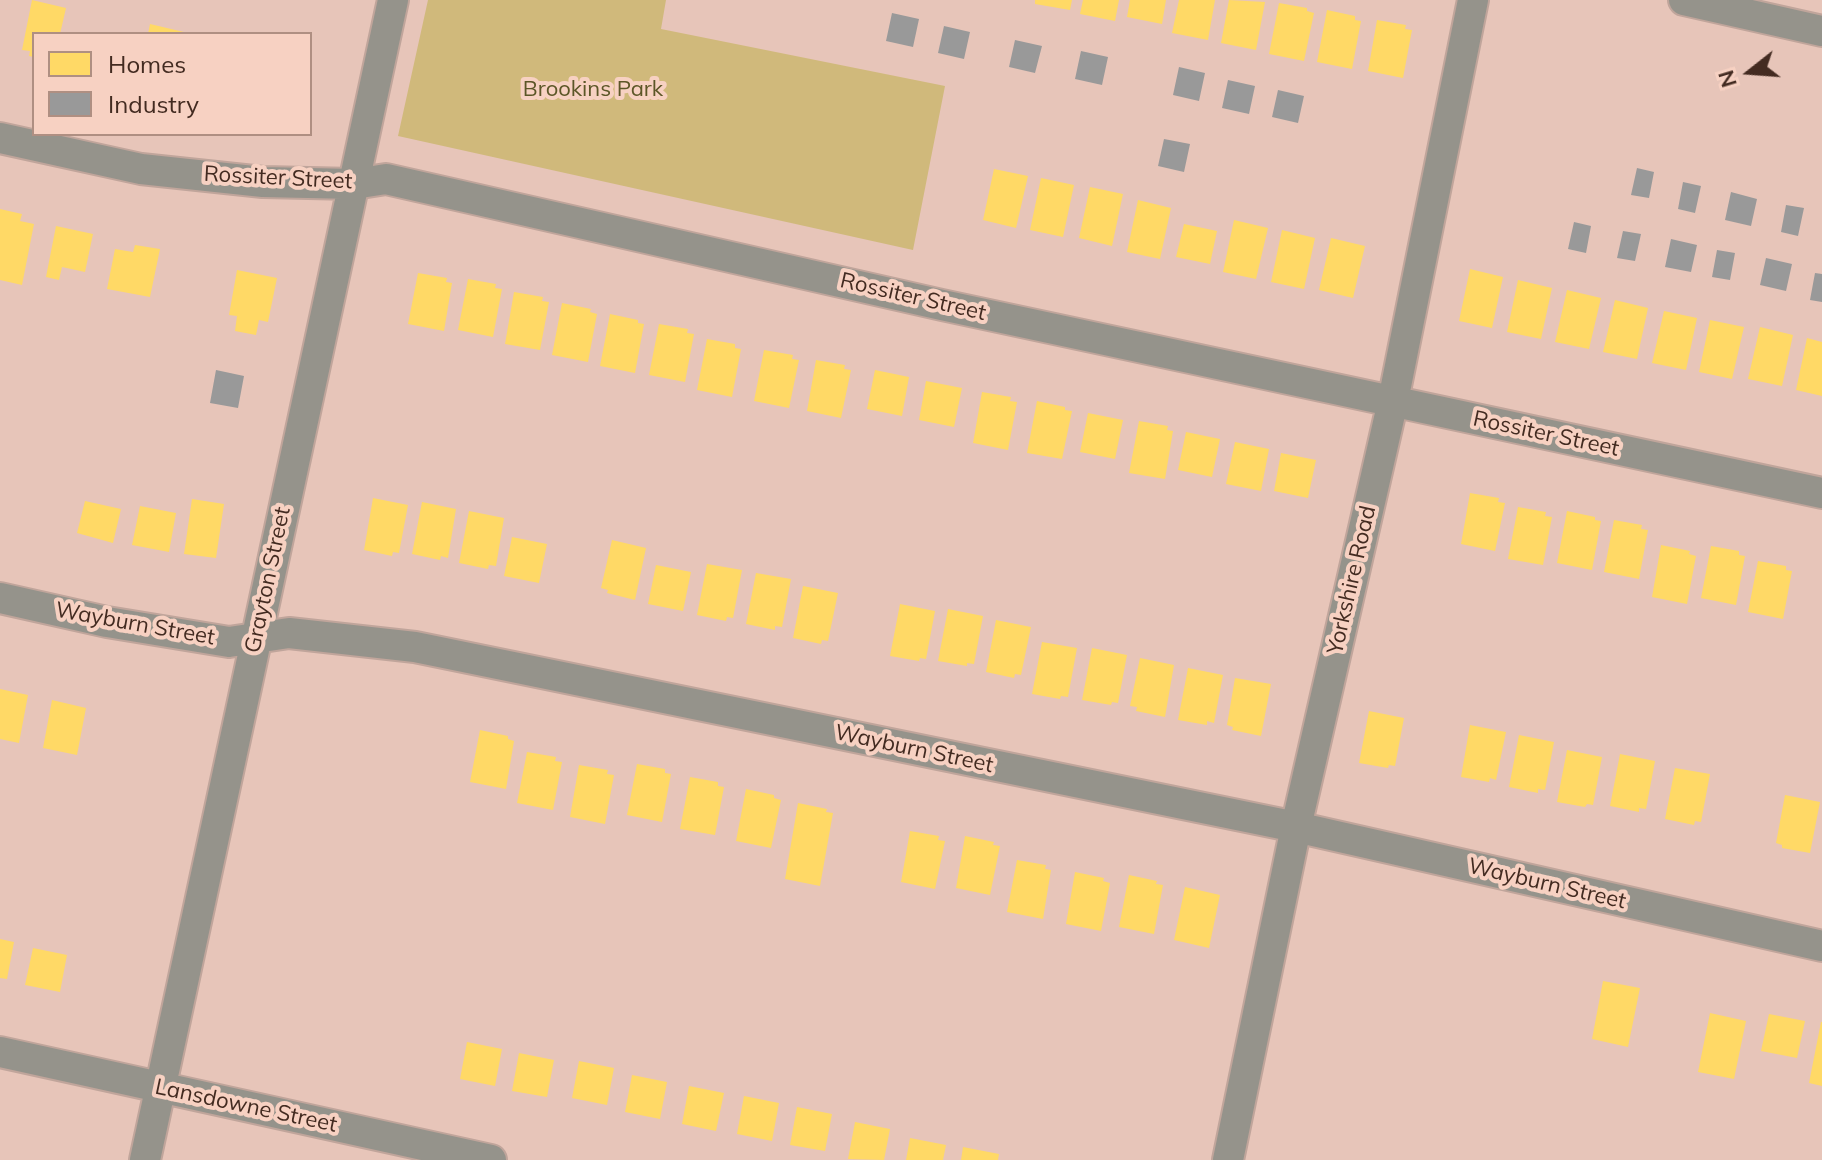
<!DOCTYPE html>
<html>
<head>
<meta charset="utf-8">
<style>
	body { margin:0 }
	#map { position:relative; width:1822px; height:1160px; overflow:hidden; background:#e7c5b9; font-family:Mulish,sans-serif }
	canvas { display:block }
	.legend { position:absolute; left:32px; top:32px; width:280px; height:104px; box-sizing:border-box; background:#f7d1c2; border:2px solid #af8f82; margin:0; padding:10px 14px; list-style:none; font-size:24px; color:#432b21 }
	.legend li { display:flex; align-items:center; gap:16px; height:40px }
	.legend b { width:40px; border:2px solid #af8f82 }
	.north { position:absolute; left:1710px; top:32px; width:80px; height:80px; -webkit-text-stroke:6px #f7d1c2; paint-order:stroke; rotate:253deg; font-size:22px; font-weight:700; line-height:32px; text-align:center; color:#432b21 }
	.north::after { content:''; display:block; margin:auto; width:28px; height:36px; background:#432b21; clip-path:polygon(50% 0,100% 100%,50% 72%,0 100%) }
</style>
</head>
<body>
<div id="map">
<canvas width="1822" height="1160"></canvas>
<ul class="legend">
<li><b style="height:22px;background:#ffd966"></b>Homes</li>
<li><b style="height:22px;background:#999"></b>Industry</li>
</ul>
<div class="north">N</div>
</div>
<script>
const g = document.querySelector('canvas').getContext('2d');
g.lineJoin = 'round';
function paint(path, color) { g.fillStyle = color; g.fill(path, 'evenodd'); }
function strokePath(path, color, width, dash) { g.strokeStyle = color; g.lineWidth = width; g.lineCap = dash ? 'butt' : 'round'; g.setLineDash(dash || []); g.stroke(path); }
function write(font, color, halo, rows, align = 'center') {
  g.font = font + ' Mulish,sans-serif'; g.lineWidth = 8; g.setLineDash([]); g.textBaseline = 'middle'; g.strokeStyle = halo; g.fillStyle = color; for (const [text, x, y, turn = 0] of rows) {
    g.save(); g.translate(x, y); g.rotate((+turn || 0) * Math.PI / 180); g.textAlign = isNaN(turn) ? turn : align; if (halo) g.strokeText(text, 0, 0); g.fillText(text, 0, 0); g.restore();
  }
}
const green = new Path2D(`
	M428,0H666L661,29L945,86L913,250L398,136Z`);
const homes = new Path2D(`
	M32,0L66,8L60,34H34V57L29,56L30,51L22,50Z
	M1035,0H1072L1070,10L1035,4Z
	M1083,0H1119L1115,21L1080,14Z
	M1130,0H1166L1162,24L1127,17Z
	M1179,0H1215L1208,40L1172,33Z
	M1229,0L1265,2L1256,50L1221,43Z
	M1279,3L1307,8V11L1314,13L1304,61L1269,54Z
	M1327,10L1355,16V20L1361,21L1352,69L1317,62Z
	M1377,20L1406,25L1405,29L1412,30L1403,78L1368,71Z
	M150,24L188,33V34H148Z
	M994,169L1028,176L1016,228L983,220Z
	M1041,178L1074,185L1063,237L1030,230Z
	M1090,187L1123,194L1112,246L1079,238Z
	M1138,200L1171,208L1160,259L1127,252Z
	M0,209L22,214L20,221L34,224L22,285L0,280Z
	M1234,220L1268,228L1256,279L1223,272Z
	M1184,224L1217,231L1210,264L1176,257Z
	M56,226L93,234L85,272L62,267L59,280L46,277Z
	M1282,230L1315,238L1304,289L1271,282Z
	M1331,238L1365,246L1353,298L1319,290Z
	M135,245L160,249L150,297L107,289L115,249L133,252Z
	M1470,269L1503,277L1492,328L1459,321Z
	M237,270L277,278L268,322L259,320L256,335L235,331L237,316L229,315Z
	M418,273L447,278L446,282L452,283L444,331L408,324Z
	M468,279L496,284L495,288L502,289L493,337L458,330Z
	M1518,280L1552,288L1541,339L1507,332Z
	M1567,290L1601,298L1589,349L1555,342Z
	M514,292L543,297L542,301L549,302L540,350L505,344Z
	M1615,300L1648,308L1637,359L1603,352Z
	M562,303L591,309L590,312L597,314L588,362L552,355Z
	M1664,311L1697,318L1686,370L1652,363Z
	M610,314L638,320V323L644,324L635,373L600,366Z
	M1710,320L1744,327L1732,379L1699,372Z
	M659,324L688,329L687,333L694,334L685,382L649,375Z
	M1760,327L1793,335L1782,386L1748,379Z
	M1807,338L1822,342V396L1796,390Z
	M707,339L735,344V348L741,349L732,397L697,390Z
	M764,350L793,355L792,359L799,360L789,408L754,401Z
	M816,360L845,365L844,369L851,370L841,418L807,411Z
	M875,370L909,377L902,416L867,409Z
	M926,381L962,388L954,427L919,420Z
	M982,392L1011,397L1010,401L1017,402L1008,450L973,443Z
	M1037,401L1065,407V410L1072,411L1062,459L1027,453Z
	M1088,413L1123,420L1115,459L1080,452Z
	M1139,421L1168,426L1167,430L1173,431L1165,479L1129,473Z
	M1186,432L1220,439L1212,477L1178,470Z
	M1235,442L1269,449L1261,491L1226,484Z
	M1281,453L1316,460L1308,498L1274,491Z
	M1470,493L1499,498L1498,502L1505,503L1495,551L1461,544Z
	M373,498L408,505L399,553L393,552L392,556L364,550Z
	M192,499L224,504L216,558L184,554Z
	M85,501L121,509L113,543L77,533Z
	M422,502L456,509L448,558L441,556L440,560L412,554Z
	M140,506L176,513L169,552L132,545Z
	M1518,507L1546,512L1545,516L1552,517L1543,565L1508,559Z
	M469,511L504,518L496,566L489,565L488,569L459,563Z
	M1567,511L1595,517V520L1601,521L1592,570L1557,563Z
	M1614,520L1642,525L1641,529L1648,530L1639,579L1604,572Z
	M512,537L547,544L539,583L504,576Z
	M612,540L646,548L635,600L607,593L608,590L601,588Z
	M1661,545L1690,551L1689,554L1696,556L1687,604L1652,597Z
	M1711,546L1739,551V555L1745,556L1736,605L1701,598Z
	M1758,561L1786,566V570L1792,571L1783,619L1748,612Z
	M707,564L742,570L733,618L727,617L726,621L697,615Z
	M656,565L691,572L683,611L648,604Z
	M756,573L791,579L782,627L775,626V630L746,624Z
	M803,586L838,593L828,641L822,640L821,644L793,638Z
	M900,604L935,611L926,659L920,658L919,661L890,656Z
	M948,609L983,616L974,664L967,663V666L938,661Z
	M996,620L1031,627L1021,675L1015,674L1014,678L986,672Z
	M1042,642L1077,648L1068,697L1061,696L1060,699L1032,694Z
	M1092,648L1127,655L1118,703L1112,702L1111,705L1082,700Z
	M1140,658L1174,665L1165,717L1136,711L1137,707L1130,706Z
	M1188,668L1223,675L1214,723L1207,721V725L1178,720Z
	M1235,678L1271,684L1261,736L1232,730L1233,727L1227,725Z
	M0,689L28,695L19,743L0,739Z
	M52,700L86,708L77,755L43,748Z
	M1369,711L1404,718L1395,766L1389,765L1388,768L1359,763Z
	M1470,725L1506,732L1496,780L1490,778L1489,782L1461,777Z
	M480,730L508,736V739L514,741L506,789L470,782Z
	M1519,735L1554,742L1545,790L1538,789V793L1509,787Z
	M1567,750L1602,757L1593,805L1587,804L1585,807L1557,802Z
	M527,752L556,757L555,761L562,762L553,810L517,803Z
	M1620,754L1655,761L1646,809L1639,808V812L1610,806Z
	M637,764L665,769V773L671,774L662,822L627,815Z
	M579,765L608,770L607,774L614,775L605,824L570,817Z
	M1675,768L1710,774L1701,822L1695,821L1694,825L1665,819Z
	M690,777L718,782V786L724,787L715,835L680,829Z
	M746,789L774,795V798L781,800L771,848L736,841Z
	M1785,795L1820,802L1810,853L1782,848V845L1776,843Z
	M798,803L827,809L826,812L833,813L820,886L785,879Z
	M910,831L939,836L938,840L945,841L935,889L901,882Z
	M965,836L994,842L993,845L1000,846L990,895L956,888Z
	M1017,860L1046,865L1045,869L1051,870L1043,919L1007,912Z
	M1075,872L1104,878L1103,881L1110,883L1101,931L1066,924Z
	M1129,875L1157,881L1156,884L1163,885L1154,934L1119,927Z
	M1185,887L1220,895L1209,948L1174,940Z
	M0,939L14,942L7,979L0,978Z
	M33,948L67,955L60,992L25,985Z
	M1603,981L1640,988L1628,1047L1592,1039Z
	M1710,1013L1746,1021L1734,1079L1698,1072Z
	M1769,1014L1805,1021L1797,1058L1761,1051Z
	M1821,1022H1822V1086L1809,1083Z
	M467,1042L502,1049L495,1086L460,1079Z
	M519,1053L554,1060L547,1097L512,1091Z
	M579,1061L614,1068L607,1105L572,1098Z
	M632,1075L667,1082L660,1119L625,1112Z
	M689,1086L724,1093L716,1131L682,1124Z
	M744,1096L779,1103L772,1141L737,1134Z
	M797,1107L832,1114L825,1151L790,1145Z
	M855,1122L890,1129L884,1160L848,1159Z
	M910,1138L946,1145L943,1160H906Z
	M963,1147L999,1154L998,1160H961Z`);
const industry = new Path2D(`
	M892,13L919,19L913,47L886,41Z
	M944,26L970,32L964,59L938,53Z
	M1015,40L1042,46L1035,73L1009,67Z
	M1081,51L1108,57L1102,85L1075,79Z
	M1179,67L1205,73L1199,101L1173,95Z
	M1228,80L1255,86L1249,114L1222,108Z
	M1278,90L1304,96L1298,123L1272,117Z
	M1164,139L1190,144L1184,172L1158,166Z
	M1637,168L1654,172L1649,198L1631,195Z
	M1683,182L1701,186L1695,213L1678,209Z
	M1731,192L1757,199L1751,226L1725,220Z
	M1786,205L1804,208L1798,236L1781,232Z
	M1574,222L1591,226L1586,253L1568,249Z
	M1623,231L1641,234L1635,261L1617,258Z
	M1671,239L1697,245L1691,272L1665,267Z
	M1717,250L1735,253L1730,280L1712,277Z
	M1766,258L1792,264L1786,291L1760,285Z
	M1815,273L1822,274V302L1810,300Z
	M216,370L244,376L238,408L210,403Z`);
const minor = new Path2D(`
	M1684,0L1822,31
	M0,138L141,169L263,182L354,184L386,179L942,305L1822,493
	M0,598L107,622L229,642L289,633L415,647L1296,827L1822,946
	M0,1052L491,1160
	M145,1160L393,0
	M1228,1160L1296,827L1393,401L1473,0`);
const parkNames = [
	["Brookins Park",593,89]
];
const streetNames = [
	["Rossiter Street",278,178,3],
	["Rossiter Street",913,297,13],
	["Rossiter Street",1546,434,12],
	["Grayton Street",268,580,-78],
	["Yorkshire Road",1352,580,-77],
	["Wayburn Street",135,624,10],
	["Wayburn Street",914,749,12],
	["Wayburn Street",1547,884,13],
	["Lansdowne Street",246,1106,12]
];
paint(green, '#d0b97b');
paint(homes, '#ffd966');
paint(industry, '#999');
strokePath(minor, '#c0a59b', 34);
strokePath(minor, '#95938b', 30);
write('22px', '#5c5627', '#f7d1c2', parkNames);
write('22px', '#432b21', '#f7d1c2', streetNames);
</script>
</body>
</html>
